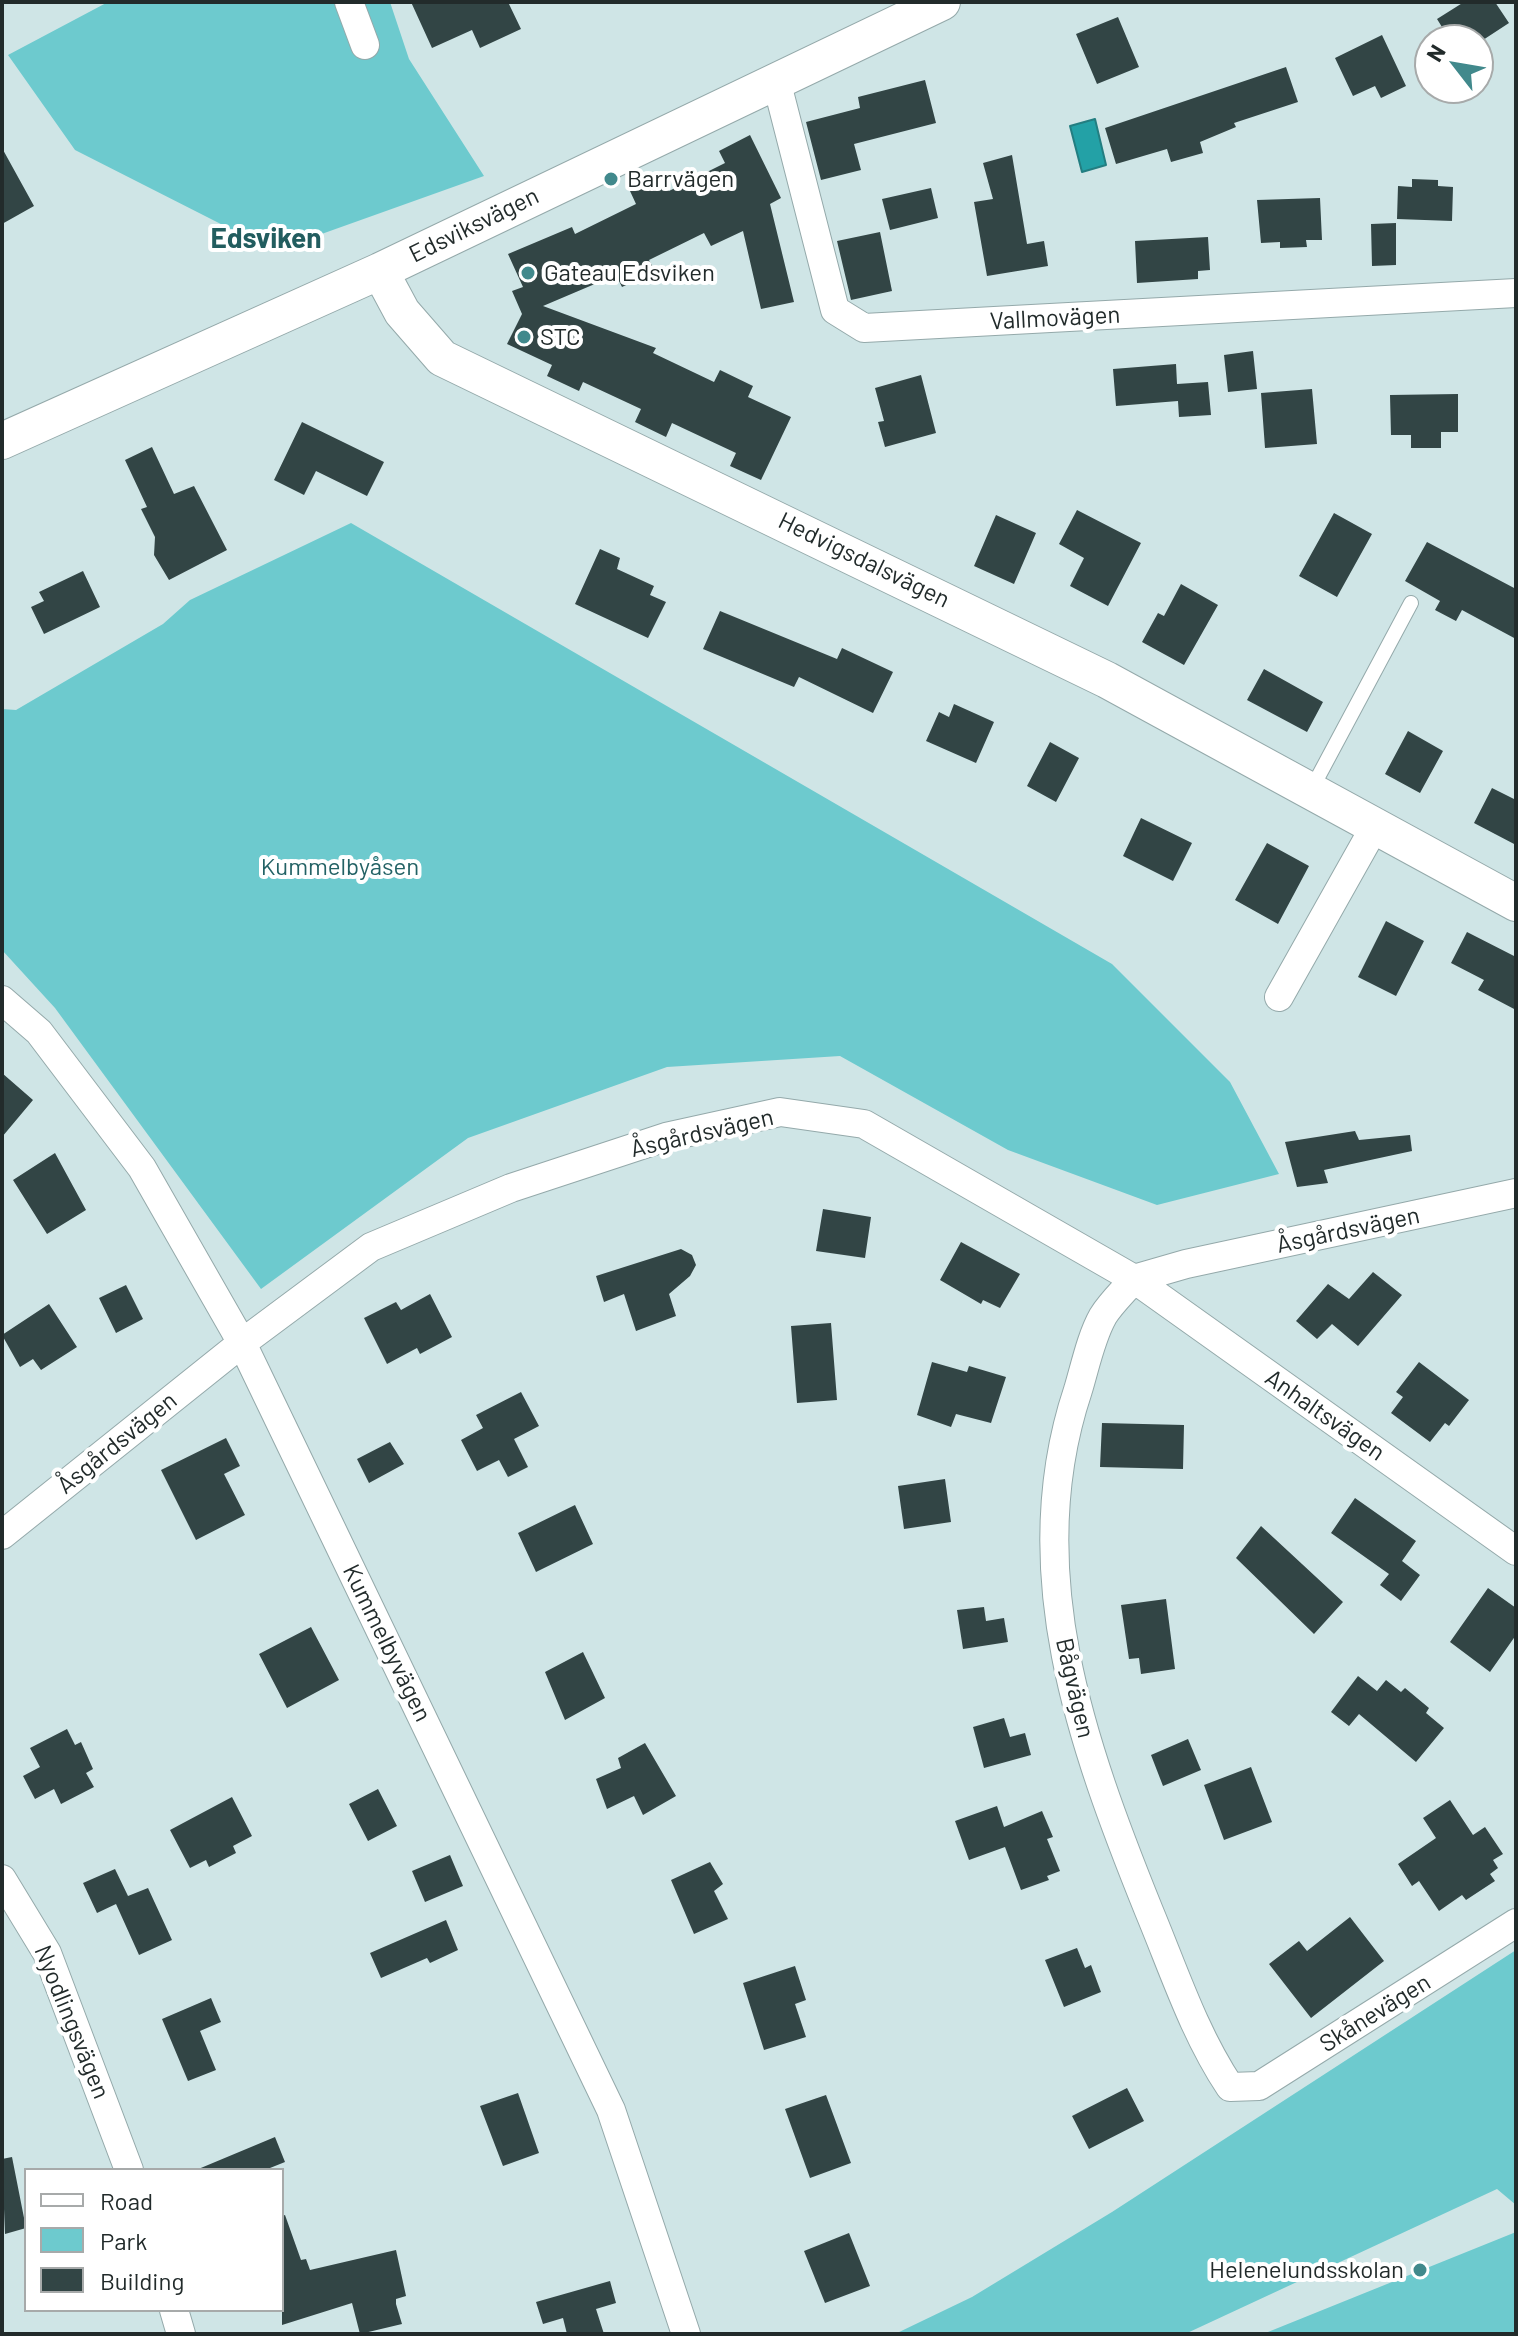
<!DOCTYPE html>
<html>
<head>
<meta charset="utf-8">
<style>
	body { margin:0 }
	#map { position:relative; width:1518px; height:2336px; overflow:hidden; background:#cfe5e6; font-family:Barlow,sans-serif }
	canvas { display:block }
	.frame { position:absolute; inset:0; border:4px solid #222b2b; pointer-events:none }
	.legend { position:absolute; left:24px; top:2168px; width:260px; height:144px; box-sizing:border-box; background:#fff; border:2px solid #a7aaaa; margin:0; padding:10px 14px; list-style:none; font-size:24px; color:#222b2b }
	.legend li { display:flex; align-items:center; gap:16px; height:40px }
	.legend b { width:40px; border:2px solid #a7aaaa }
	.north { position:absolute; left:1414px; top:24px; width:80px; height:80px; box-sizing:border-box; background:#fff; border:2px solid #a7aaaa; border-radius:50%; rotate:301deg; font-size:22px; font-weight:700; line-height:32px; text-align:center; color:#222b2b }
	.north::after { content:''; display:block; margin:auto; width:28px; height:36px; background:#41898c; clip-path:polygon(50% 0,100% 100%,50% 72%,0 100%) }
</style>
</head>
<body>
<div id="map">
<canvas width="1518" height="2336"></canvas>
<div class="frame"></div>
<ul class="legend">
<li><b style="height:10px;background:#fff"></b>Road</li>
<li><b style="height:22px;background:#6dcace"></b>Park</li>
<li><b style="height:22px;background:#324545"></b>Building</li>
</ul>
<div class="north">N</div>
</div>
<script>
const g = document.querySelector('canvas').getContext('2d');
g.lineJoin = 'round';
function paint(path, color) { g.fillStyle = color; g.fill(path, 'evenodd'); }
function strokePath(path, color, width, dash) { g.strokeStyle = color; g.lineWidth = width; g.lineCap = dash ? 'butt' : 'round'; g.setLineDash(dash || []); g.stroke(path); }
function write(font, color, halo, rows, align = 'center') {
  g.font = font + ' Barlow,sans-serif'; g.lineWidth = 8; g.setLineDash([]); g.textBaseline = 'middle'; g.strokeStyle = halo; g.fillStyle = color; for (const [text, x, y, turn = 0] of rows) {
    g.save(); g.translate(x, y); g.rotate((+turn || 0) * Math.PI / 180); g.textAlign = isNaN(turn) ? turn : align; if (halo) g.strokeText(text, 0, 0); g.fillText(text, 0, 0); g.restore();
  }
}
const green = new Path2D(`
	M108,2H390L409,59L484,176L274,251L75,150L8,55Z
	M351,523L1112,964L1230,1082L1279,1174L1157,1205L1008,1150L840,1056L667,1067L468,1138L261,1289L55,1008L2,950V709L16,710L163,624L190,600Z
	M1516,1950V2205L1497,2189L1185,2334H895L972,2297L1112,2212Z
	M1516,2232V2334H1263Z`);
const water = new Path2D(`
	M1095,119L1106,165L1082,172L1070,126Z`);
const building = new Path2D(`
	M411,2H508L521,29L480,48L472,30L432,48Z
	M1464,2H1495L1509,23L1483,40H1450L1437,19Z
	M1118,17L1139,67L1097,84L1076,34Z
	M1382,35L1406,86L1381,98L1375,86L1353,96L1335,58Z
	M1286,67L1298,102L1234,123L1236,127L1200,142L1203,153L1171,162L1167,149L1116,164L1105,128Z
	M925,80L936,123L854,144L861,170L821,180L806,122L860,108L858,97Z
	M750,135L781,198L770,204L794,302L761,309L743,231L711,246L704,233L649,260L655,271L622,287L616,275L543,306L656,348L653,353L714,382L720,370L753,386L748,397L791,417L761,480L730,466L736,453L672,423L666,437L635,422L641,409L583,382L579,391L547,376L552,365L507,344L522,314L512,291L523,287L508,254L572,227L575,234L636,204L630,191L662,176L669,191L725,163L719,151Z
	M2,148L34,206L2,224Z
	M1012,155L1027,244L1044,241L1048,266L987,276L974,202L993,199L983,163Z
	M1412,179L1438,180V186L1453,187L1452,221L1397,219L1398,186L1412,187Z
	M931,188L938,218L890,230L882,199Z
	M1320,198L1322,240H1306L1307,247L1280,248V242L1261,243L1257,200Z
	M1396,223V265L1372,266L1371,224Z
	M880,232L892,291L851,300L837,241Z
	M1208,237L1210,270L1198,271V279L1137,283L1135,241Z
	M1253,351L1257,389L1228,392L1224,355Z
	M1176,364L1177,384L1208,382L1211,415L1179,417L1178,401L1116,406L1113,369Z
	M921,375L936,433L885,447L878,422L884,421L875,388Z
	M1312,389L1317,444L1265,448L1261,393Z
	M1458,394V432H1441V448H1411V435H1391L1390,395Z
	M302,422L384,462L367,496L316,471L304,495L274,480Z
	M152,447L174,494L194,486L227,550L169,580L154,555L155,537L141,509L147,507L125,460Z
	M1077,510L1141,543L1108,606L1070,586L1084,558L1059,544Z
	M1334,513L1372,534L1337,597L1299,576Z
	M996,515L1036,533L1014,584L974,566Z
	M1427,542L1516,589V639L1462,610L1456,621L1435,610L1440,601L1405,581Z
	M600,549L620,558L617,569L654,586L650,595L666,602L648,638L575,604Z
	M83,571L100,607L44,634L31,607L44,601L39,592Z
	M1181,584L1218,605L1184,665L1142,642L1158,613L1164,616Z
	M720,611L837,659L842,648L893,672L873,713L799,677L794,687L703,649Z
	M1264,669L1323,702L1307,732L1247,700Z
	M954,704L994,722L976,763L926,741L939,712L949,717Z
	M1408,731L1443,751L1420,793L1385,774Z
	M1050,742L1079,758L1056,802L1027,786Z
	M1492,788L1516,800V845L1474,823Z
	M1141,818L1192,843L1173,881L1123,856Z
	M1267,843L1309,866L1278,924L1235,900Z
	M1386,921L1424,941L1396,996L1358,977Z
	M1467,932L1516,957V1010L1478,990L1484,980L1451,963Z
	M2,1073L33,1100L2,1137Z
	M1355,1131L1359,1140L1410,1135L1412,1151L1324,1170L1328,1183L1297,1187L1285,1142Z
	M55,1153L86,1210L47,1234L13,1180Z
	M823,1209L871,1217L865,1258L816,1251Z
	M961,1242L1020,1274L1000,1308L983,1300L981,1304L940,1280Z
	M681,1249L692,1255L696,1265L690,1276L669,1294L676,1316L636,1331L624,1294L604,1302L596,1276Z
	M1373,1272L1402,1295L1358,1346L1332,1324L1317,1339L1296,1321L1328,1284L1349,1299Z
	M126,1285L143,1319L116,1333L99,1298Z
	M430,1294L452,1337L420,1354L417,1348L387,1364L364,1318L396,1302L401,1310Z
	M49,1304L77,1347L41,1370L33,1359L20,1367L2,1335Z
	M831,1323L837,1400L797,1403L791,1326Z
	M932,1362L967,1372L969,1366L1006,1377L991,1423L956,1414L951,1427L917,1415Z
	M1419,1362L1469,1400L1449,1426L1445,1423L1430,1442L1391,1413L1403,1397L1396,1392Z
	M521,1392L539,1426L514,1439L528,1467L508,1477L499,1460L477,1471L461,1440L483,1428L476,1415Z
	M1102,1423L1184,1425L1183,1469L1100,1467Z
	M226,1438L240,1466L224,1474L245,1515L196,1540L161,1470Z
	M390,1442L404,1464L369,1483L357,1459Z
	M945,1479L951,1522L904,1529L898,1486Z
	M1355,1498L1416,1541L1402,1561L1420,1575L1401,1601L1380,1585L1389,1574L1331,1533Z
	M575,1505L593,1544L536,1572L518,1533Z
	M1261,1526L1343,1602L1314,1634L1236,1558Z
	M1488,1588L1516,1608V1635L1490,1672L1450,1642Z
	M1166,1599L1175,1669L1141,1674L1139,1658L1129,1659L1121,1605Z
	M984,1607L986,1621L1004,1618L1008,1642L963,1649L957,1610Z
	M311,1627L339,1680L287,1708L259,1654Z
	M583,1652L605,1698L565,1720L545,1672Z
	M1358,1676L1377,1691L1386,1680L1401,1692L1405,1688L1429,1708L1426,1713L1444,1728L1416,1762L1359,1714L1349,1726L1331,1712Z
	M1004,1718L1010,1737L1025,1733L1031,1755L984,1768L973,1727Z
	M67,1729L75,1745L81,1742L93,1769L86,1773L94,1787L61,1804L54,1789L35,1799L23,1776L40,1767L30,1748Z
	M1188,1739L1201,1770L1163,1786L1151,1755Z
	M645,1743L676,1796L643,1815L634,1796L607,1809L596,1779L621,1768L618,1758Z
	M1251,1767L1272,1822L1224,1840L1204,1785Z
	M378,1789L397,1826L368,1841L349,1804Z
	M232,1797L252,1836L233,1846L236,1853L209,1867L206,1860L190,1868L170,1830Z
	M1450,1800L1473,1835L1485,1827L1503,1854L1493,1860L1498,1868L1490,1874L1495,1881L1466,1900L1462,1895L1439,1911L1419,1881L1412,1886L1398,1864L1436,1838L1423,1818Z
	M997,1806L1004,1827L1042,1811L1053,1837L1047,1839L1060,1871L1047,1876L1049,1880L1021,1890L1005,1847L969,1860L955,1821Z
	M450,1855L463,1886L425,1902L412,1871Z
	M710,1862L723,1884L714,1891L728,1919L694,1934L671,1880Z
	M115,1869L128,1896L148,1888L172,1940L139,1955L116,1904L97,1913L83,1883Z
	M1350,1917L1384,1961L1311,2018L1269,1964L1299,1941L1307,1951Z
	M446,1920L458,1950L430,1963L427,1958L381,1978L370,1953Z
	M1077,1948L1085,1968L1091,1965L1101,1992L1064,2007L1045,1960Z
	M795,1966L806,2000L795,2004L806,2037L764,2050L743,1983Z
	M211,1998L221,2022L200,2031L216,2070L188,2081L162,2019Z
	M1127,2088L1144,2121L1089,2149L1072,2116Z
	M518,2093L539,2153L503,2166L480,2106Z
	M826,2095L851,2163L810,2178L785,2109Z
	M275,2137L285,2162L265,2170H196Z
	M12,2157L26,2228L5,2234L2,2159Z
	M285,2215L301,2260L306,2259L310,2270L396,2250L406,2296L396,2299V2304L402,2324L360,2334L352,2303L282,2325V2216Z
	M849,2233L870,2286L825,2303L804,2251Z
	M610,2281L616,2303L596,2309L604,2334H567L563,2318L543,2324L536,2302Z`);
const service = new Path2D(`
	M1310,792L1411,603`);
const minor = new Path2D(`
	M349,2L365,45
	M776,80L835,310L864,328L1516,293
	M1279,997L1374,828
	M2,1000L39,1032L142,1168L242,1343L611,2110L686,2334
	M1134,1279C1124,1291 1111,1303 1103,1316C1091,1337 1085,1367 1078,1390C1018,1569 1082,1745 1149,1911C1174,1971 1194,2033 1230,2087L1259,2086L1516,1923
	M1134,1279L1186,1264L1516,1193
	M2,1535L242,1343L371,1247L511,1188L666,1137L780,1112L864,1124L1134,1279L1516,1551
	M2,1879L47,1953L129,2170
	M174,2310L181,2334`);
const tertiary = new Path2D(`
	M380,271L402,312L442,358L1107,680L1516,903
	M2,441L380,271L942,2`);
const markers = [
	[611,179,8,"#41898c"],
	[528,273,8,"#41898c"],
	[524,337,8,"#41898c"],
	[1420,2270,8,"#41898c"]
];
const poiNames = [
	["Barrvägen",627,179],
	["Gateau Edsviken",544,273],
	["STC",540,337],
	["Helenelundsskolan",1404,2270,"right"]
];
const streetNames = [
	["Edsviksvägen",474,225,-26],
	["Vallmovägen",1055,318,-3],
	["Hedvigsdalsvägen",864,560,26],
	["Åsgårdsvägen",702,1133,-13],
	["Åsgårdsvägen",1348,1230,-12],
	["Anhaltsvägen",1325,1415,35],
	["Åsgårdsvägen",117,1443,-39],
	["Kummelbyvägen",387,1643,64],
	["Bågvägen",1075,1688,77],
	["Skånevägen",1375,2013,-32],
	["Nyodlingsvägen",72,2022,68]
];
const parkNames = [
	["Kummelbyåsen",340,867]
];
const quarterNames = [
	["Edsviken",266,239]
];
paint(green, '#6dcace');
paint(water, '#23a1a6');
strokePath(water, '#237e81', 2);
paint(building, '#324545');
strokePath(service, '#94a9aa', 16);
strokePath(minor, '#94a9aa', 30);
strokePath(tertiary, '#94a9aa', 38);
strokePath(service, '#fff', 14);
strokePath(minor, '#fff', 28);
strokePath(tertiary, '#fff', 36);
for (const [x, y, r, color] of markers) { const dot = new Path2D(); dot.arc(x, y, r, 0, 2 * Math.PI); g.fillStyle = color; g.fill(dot); strokePath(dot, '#fff', 3); }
write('24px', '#222b2b', '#fff', poiNames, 'left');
write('24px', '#222b2b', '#fff', streetNames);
write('24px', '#236265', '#fff', parkNames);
write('bold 28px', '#225d5f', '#fff', quarterNames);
</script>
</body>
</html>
